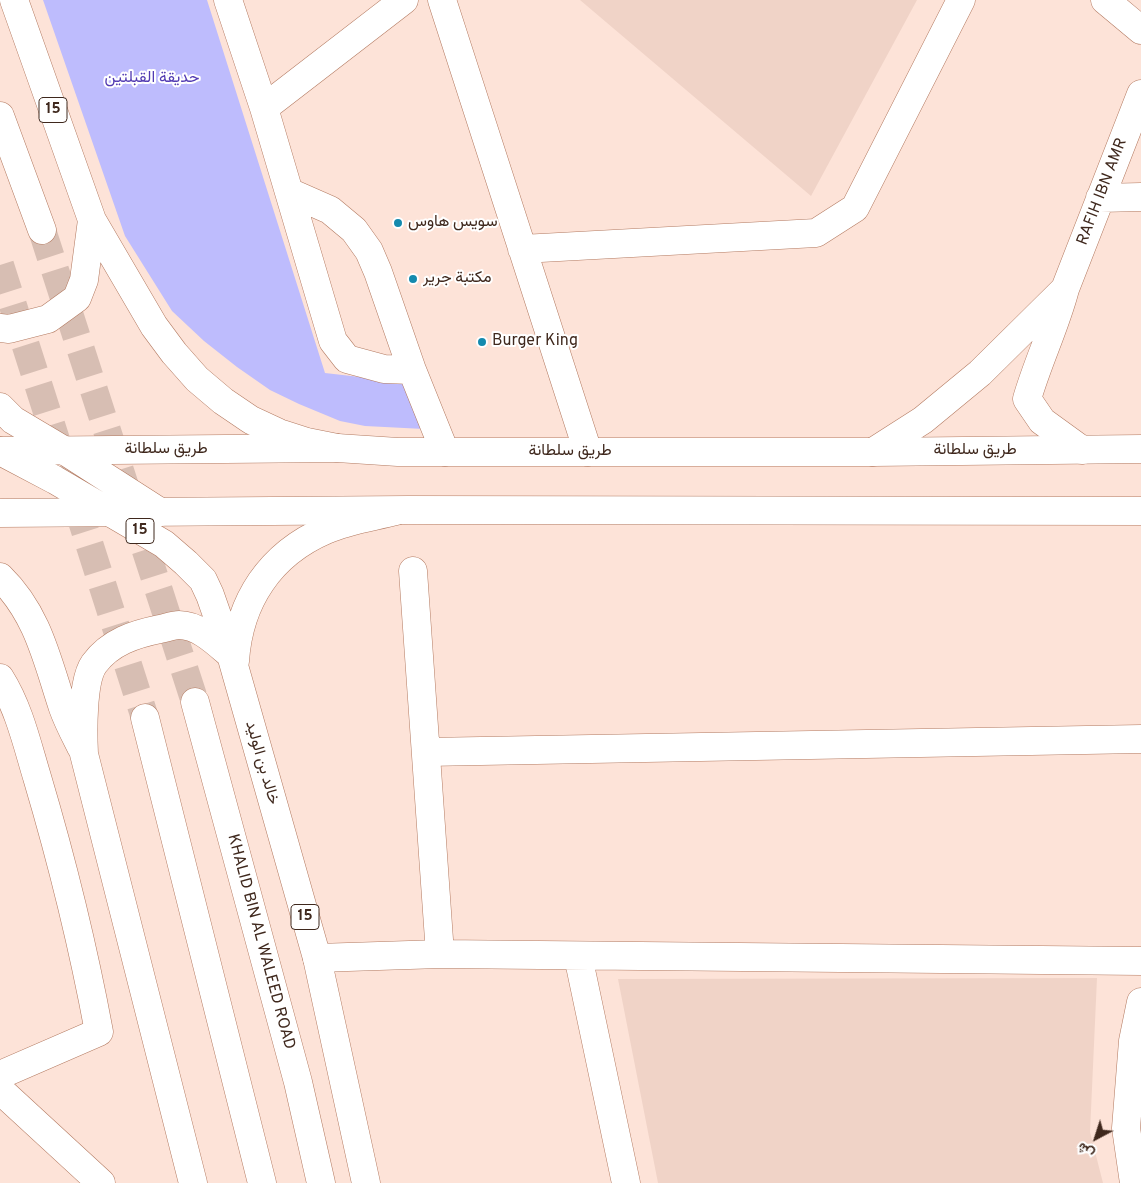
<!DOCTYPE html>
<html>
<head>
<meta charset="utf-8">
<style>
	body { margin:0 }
	#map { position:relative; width:1141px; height:1183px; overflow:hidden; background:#fde3d8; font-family:Overpass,Vazirmatn,sans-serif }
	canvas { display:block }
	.north { position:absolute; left:1071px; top:1113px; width:50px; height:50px; -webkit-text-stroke:4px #fff; paint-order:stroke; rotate:220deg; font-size:14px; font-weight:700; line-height:20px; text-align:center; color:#3f281d }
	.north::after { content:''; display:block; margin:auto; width:18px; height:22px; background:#3f281d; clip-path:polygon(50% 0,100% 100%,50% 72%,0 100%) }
</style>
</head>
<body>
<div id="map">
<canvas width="1141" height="1183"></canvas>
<div class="north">ش</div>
</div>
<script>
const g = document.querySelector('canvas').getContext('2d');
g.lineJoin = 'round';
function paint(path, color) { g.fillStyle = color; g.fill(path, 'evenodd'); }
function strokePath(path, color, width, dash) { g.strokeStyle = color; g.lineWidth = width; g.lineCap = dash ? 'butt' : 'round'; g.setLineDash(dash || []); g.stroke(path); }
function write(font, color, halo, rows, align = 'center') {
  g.font = font + ' Overpass,Vazirmatn,sans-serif'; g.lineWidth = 4; g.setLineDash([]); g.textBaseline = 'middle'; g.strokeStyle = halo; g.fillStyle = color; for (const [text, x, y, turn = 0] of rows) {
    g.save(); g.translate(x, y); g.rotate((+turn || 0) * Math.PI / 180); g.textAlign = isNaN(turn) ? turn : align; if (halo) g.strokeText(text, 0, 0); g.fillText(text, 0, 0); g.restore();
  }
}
const built = new Path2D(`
	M580,0H917L811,196Z
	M1097,978L1090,1132L1103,1183H658L618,979Z`);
const green = new Path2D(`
	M43,0H207L325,373L404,382L424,429L365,426L340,421L299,404L270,390L237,367L204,341L172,311L125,236Z`);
const highwayTunnel = new Path2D(`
	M42,230L195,702
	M0,265L145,718`);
const minor = new Path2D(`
	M228,0L264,108L333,341L347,359L384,369L412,370L445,452
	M442,0L588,452
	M1105,0L1141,30
	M264,108L404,0
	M289,192L330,210L354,230L369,251L378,272L412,370
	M1100,198L1141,197
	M522,249L816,233L855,208L961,0
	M1082,450L1042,421L1027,399C1038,361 1055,327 1065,289L1141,94
	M873,452L923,420L980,373L1064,290
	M413,571L440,954
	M0,678C19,708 27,744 37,777C62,861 83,946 99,1032L0,1075
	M426,752L1141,739
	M578,956L626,1183
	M317,958L440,954L1141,961
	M0,1090L101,1183
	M1134,1183L1126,1128L1133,1041L1141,1002`);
const major = new Path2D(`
	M0,451L337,448L398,452H873L1141,449
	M0,513L408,510L1141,511`);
const highway = new Path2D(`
	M14,0L92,220L154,326L174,353L197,379L223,401L251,420L279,433L307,442L337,448
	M0,116L42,230
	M0,328L9,329L48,319L77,298L84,280L92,220
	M0,407L13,420L65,451L160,512
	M0,451L55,480L164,544L186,563L203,580L210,595L231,655L317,958L366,1183
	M0,577C38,614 47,660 63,708C68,722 75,735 81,747
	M235,661C239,601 270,554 326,530C348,520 373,517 396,511
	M195,702L298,1082L321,1183
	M145,718L262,1183
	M193,1183L84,754C83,733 82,681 94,664C110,642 135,634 160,629C166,628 173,625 179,625C199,625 217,643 231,655`);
const markers = [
	[398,223,5,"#148aae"],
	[413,279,5,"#148aae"],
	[482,342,5,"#148aae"]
];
const shields = [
	[53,110,28],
	[140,531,28],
	[305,917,28]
];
const shieldNames = [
	["15",53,110],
	["15",140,531],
	["15",305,917]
];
const parkNames = [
	["حدیقة القبلتین",152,79]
];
const streetNames = [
	["RAFIH IBN AMR",1103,192,-69],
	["طريق سلطانة",166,450],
	["طريق سلطانة",975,451],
	["طريق سلطانة",570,452],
	["خالد بن الوليد",261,763,74],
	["KHALID BIN AL WALEED ROAD",260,942,75]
];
const poiNames = [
	["سويس هاوس",408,223],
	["مكتبة جرير",423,279],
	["Burger King",492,342]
];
paint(built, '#f0d3c7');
paint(green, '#bebcfd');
strokePath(highwayTunnel, '#d7beb3', 28, [28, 14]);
strokePath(minor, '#b37a61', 29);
strokePath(major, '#b37a61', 29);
strokePath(highway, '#b37a61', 29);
strokePath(minor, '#fff', 28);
strokePath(major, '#fff', 28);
strokePath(highway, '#fff', 28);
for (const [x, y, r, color] of markers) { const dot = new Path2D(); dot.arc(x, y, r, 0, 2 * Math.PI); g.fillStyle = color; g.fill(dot); strokePath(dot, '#fff', 2); }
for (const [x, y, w] of shields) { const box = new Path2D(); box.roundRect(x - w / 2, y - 12.5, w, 25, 4); g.fillStyle = '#fff'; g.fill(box); strokePath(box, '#3f281d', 1); }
write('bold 15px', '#3f281d', null, shieldNames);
write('16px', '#523bb2', '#fff', parkNames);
write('16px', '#3f281d', '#fff', streetNames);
write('16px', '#3f281d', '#fff', poiNames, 'left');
</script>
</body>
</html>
